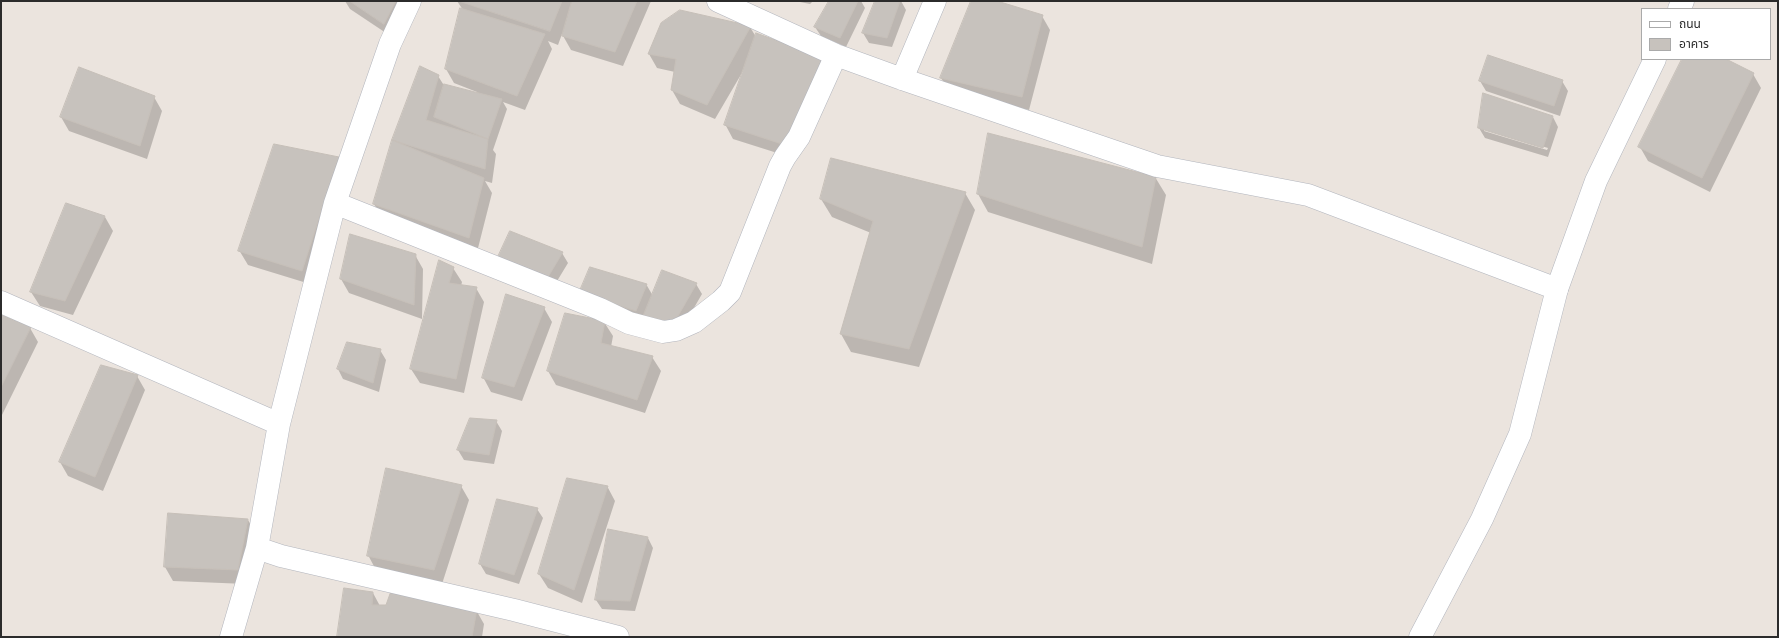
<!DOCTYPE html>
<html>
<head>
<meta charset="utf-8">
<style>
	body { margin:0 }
	#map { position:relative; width:1779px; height:638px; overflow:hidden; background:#ebe4de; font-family:"Archivo Narrow","Noto Sans Thai",sans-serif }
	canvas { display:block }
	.frame { position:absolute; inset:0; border:2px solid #2b2b2b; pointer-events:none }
	.legend { position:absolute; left:1641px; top:8px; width:130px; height:52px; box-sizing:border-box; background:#fff; border:1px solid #aaa; margin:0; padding:5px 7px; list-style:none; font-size:12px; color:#2b2b2b }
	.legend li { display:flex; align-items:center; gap:8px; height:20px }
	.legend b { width:20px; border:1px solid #aaa }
</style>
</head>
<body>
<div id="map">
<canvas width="1779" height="638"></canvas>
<div class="frame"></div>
<ul class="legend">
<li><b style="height:5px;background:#fff"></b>ถนน</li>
<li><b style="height:11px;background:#c7c2bd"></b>อาคาร</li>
</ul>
</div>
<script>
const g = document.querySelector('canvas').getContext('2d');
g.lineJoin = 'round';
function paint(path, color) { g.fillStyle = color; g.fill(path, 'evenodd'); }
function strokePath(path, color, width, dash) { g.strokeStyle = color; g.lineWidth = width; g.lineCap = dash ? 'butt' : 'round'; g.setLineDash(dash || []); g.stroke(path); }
const shadow = new Path2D(`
	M345,1H411L392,37L350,9Z
	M457,1H651L623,66L571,50L562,34L558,45L548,41L552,49L525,110L503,102L507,109L493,150L496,154L492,183L485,181L492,193L477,252L382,218L374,204L393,141L421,67L438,76L445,87L476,93L477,92L454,83L446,69L463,10Z
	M795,1H813L810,4Z
	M830,1H861L865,8L846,47L821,36L815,27Z
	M876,1H901L906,10L892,47L869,43L863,33Z
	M972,1H994L1042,16L1050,30L1029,110L950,92L941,78Z
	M662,24L750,27L756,37L793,158L733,139L725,124L746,66L715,119L680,104L672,90L675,72L657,68L649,54Z
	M1683,59H1724L1753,74L1761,88L1710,192L1648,161L1640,147Z
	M1480,81H1562L1568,91L1560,116L1486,91Z
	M154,97L162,111L147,159L69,131L61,117Z
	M1553,117L1558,127L1548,157L1485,138L1479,128ZM1484,129L1548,148L1547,150L1484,131Z
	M275,145L339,158L347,172L310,284L248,265L239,250Z
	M1155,177L1166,195L1152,264L988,212L978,194Z
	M965,193L975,210L919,367L851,352L841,334L871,233L832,217L821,199Z
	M67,204L105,217L113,231L73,315L40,306L31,292Z
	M511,232L562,253L568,263L551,291Z
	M415,255L423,269L422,319L349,293L341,279Z
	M453,268L462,282L461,286L476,288L484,302L464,393L420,383L411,369Z
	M646,284L653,296L696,284L702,294L680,332L650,327L643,315L641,320L585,303Z
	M544,308L552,322L522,401L491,392L483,377Z
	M1,316L30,328L38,342L1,417Z
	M604,322L613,336L611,347L652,357L661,371L645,413L556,385L548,371Z
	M380,350L386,360L379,392L343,379L338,369Z
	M137,376L145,390L103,491L68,476L60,462Z
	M471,419L496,421L502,431L494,464L464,460L458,450Z
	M461,486L469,500L442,584L376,570L368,555Z
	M607,486L615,501L582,603L548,588L539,574Z
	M537,509L543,518L519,584L486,574L480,564Z
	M248,520L256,534L246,584L173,581L165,567Z
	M608,531L648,538L653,548L635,611L602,609L596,600Z
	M373,593L380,606L476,610L484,624L482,637H338Z`);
const building = new Path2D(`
	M350,1H396L384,24Z
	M459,1H562L550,31Z
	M572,1H637L615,52L562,36Z
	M829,1H858L840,38L814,27Z
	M875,1H900L887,38L862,33Z
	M971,1H997L1043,15L1022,97L940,78Z
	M460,8L545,34L517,96L445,69Z
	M680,10L751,26L707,105L671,90L676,59L648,54L661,23Z
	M756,33L827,59L785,145L724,125Z
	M1488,55L1563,80L1554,106L1479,81Z
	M1682,59H1726L1754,73L1702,178L1638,147Z
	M420,66L439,75L426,120L488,139L485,169L392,140Z
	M79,67L155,96L140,146L60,117Z
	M444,84L502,99L488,139L434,117Z
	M1483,93L1553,116L1543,148L1478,128Z
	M988,133L1156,177L1142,247L977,194Z
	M392,140L484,178L469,238L373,204Z
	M274,144L339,157L302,271L238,251Z
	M831,158L966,192L909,349L840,334L873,221L820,199Z
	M66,203L105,216L65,301L30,292Z
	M510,231L563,252L545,282L497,259Z
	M350,234L416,254L414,305L340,279Z
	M439,260L454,267L449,283L477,287L456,379L410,369Z
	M590,267L647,284L636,311L579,293Z
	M662,270L697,283L674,323L643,317Z
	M506,294L545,307L514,387L482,378Z
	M565,313L605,321L601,343L653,356L637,400L547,371Z
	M1,315L31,327L1,387Z
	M347,342L381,349L373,383L337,369Z
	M101,365L138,375L95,477L59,462Z
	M470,418L497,420L489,455L457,450Z
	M386,468L462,485L434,570L367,556Z
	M567,478L608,486L574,590L538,574Z
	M497,499L538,508L514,575L479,564Z
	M168,513L248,519L238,570L164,567Z
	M608,529L648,537L630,601L595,600Z
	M344,588L373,592L372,605H386L391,591L477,609L472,637H337Z`);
const minor = new Path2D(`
	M410,1L390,44L335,203L279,424L257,548L281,556L514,610L618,637
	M718,1L836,55L902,79L1157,166L1308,195L1557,289
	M902,79L935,1
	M335,203L600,309L629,323L663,332L676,330L694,322L721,301L730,292L780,166L785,157L799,137L836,55
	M1,302L279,424
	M231,637L257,548`);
const tertiary = new Path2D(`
	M1679,9L1683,1
	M1420,637L1482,519L1520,434L1557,289L1596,181L1655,59`);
paint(shadow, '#0003');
paint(building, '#c7c2bd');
strokePath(building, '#c6bfb8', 1);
strokePath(minor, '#b2b5bd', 23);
strokePath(tertiary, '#b2b5bd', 23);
strokePath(minor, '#fff', 22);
strokePath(tertiary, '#fff', 22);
</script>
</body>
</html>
